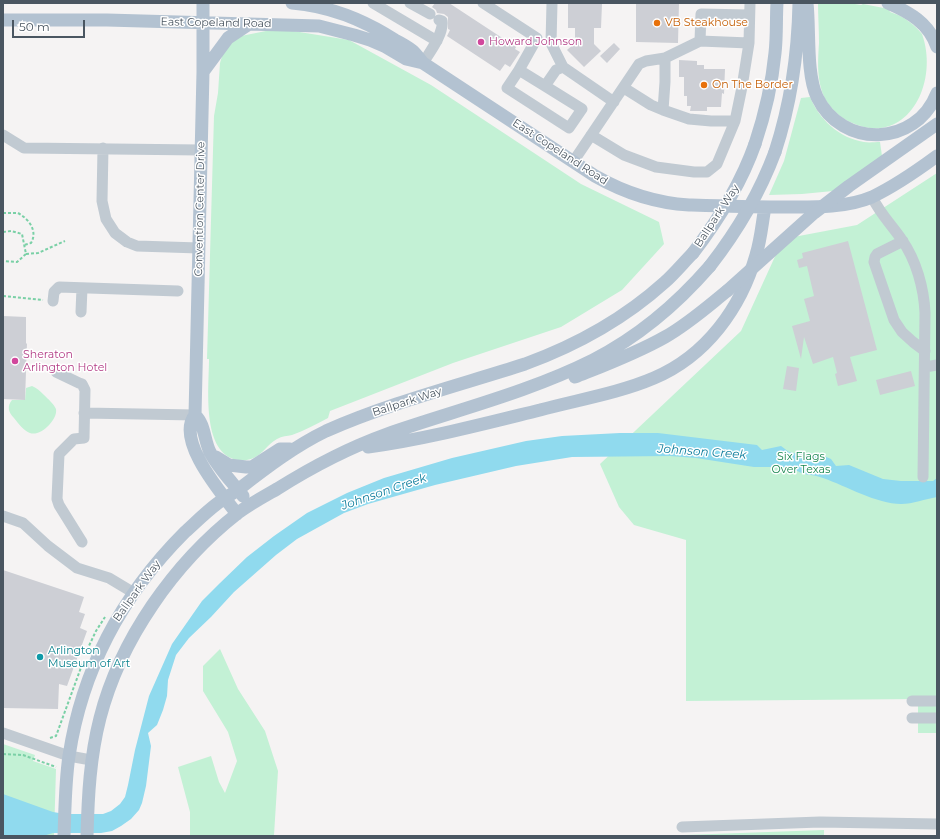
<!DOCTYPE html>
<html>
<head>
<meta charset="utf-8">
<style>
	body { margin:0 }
	#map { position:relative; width:940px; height:839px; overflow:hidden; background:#f5f3f3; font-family:Montserrat,sans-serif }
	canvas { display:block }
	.frame { position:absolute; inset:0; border:4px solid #4a5661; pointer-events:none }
	.scale { position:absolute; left:12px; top:20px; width:73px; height:18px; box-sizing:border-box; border:2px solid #4a5661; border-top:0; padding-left:5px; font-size:12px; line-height:14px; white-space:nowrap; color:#4a5661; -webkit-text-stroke:3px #fff; paint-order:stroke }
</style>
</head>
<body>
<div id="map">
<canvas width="940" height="839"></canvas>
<div class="frame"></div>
<div class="scale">50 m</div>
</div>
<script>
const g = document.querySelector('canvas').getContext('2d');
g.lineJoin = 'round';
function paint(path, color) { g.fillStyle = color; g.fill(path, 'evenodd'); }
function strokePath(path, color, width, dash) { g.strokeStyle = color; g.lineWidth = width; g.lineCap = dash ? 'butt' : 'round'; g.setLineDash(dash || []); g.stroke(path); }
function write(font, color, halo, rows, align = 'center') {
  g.font = font + ' Montserrat,sans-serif'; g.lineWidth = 3; g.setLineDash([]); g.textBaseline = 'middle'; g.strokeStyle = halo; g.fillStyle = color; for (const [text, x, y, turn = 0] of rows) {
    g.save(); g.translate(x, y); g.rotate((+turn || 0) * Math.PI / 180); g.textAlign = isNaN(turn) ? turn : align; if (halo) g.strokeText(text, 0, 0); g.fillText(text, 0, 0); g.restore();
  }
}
const green = new Path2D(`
	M818,3H849L861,5L863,4L889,9L890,12C903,16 913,23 922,34C940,84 906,149 850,122C837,116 824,102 821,88C817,74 818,58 819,43C819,29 818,16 818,3Z
	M287,30L349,40L431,85L581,184L659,222L664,244L622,290L561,327L453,363L330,411L328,418C316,424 304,431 292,435C287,436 282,436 277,439C267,444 263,455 251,459C245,461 237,461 231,458C202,445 209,386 209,359H207L214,116L218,93L220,63L225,46L241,36L266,31Z
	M810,97C819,119 839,138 864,142C869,143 875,142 880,142L882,156L833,191L802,194L769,195L784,161L801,98Z
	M937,173V733H918V699L686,701V540L634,525L619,507L600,464L741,331L783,239L857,225Z
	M32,386C37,388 40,391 44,395C48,399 54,404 56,409C58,420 40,437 30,433C24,431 18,423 14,418C8,412 7,406 12,400H25L26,388Z
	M220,649L238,689L265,731L278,771L274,835L277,836H190V812L178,767L211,756L219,782L225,793L237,761L228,732L203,691V666Z
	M3,744L35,755L33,761L56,769L54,836H3Z
	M824,830V836H684V835Z`);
const water = new Path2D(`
	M620,433H658L757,445L762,450L781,446L789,452L803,455L817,453L831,459L836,466L849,465L883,479L901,481H933L937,478V497C925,499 913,504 901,504C877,504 846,486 823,478C810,473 803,477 792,467H754L696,458L670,456L572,457L516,466L435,485L368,504L344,513L297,539L276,555L234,592L211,617L189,638L176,655L168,680L167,696L163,710L157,725L148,733L151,746L146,786L142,803L139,810L131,819L121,826L112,831L101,833H53L43,836H3V794L53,812L65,814H103L111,811L120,804L125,797L128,785L135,750L149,696L172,644L202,601L220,583L247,557L274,536L307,513L347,493L384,478L452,458L526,441L562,436Z`);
const building = new Path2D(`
	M435,3H449L516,47L515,49L520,52L510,67L505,64L500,71L447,36L450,30L448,29V17L444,14L437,13L436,10L432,7Z
	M636,3H679L678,43L636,42Z
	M568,4H602L601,28H594V44L601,51L584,67L567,50L575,43V28H568Z
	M614,43L620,49L607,63L600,56Z
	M679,60L697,61V65H704V69H725L724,94L722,93L721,107H707V111H690L691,106H687V96H684V77H679Z
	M848,241L877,350L850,357L857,381L838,386L835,374L837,373L833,357L813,364L804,337L801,359L792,326L810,321L804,299L814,296L807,266L799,268L797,260L803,258L802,253Z
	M3,316L26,317V344L27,343L25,400L3,399Z
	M787,366L799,368L796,391L783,389Z
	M911,371L915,386L880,395L876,380Z
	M3,570L84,597L79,612L85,614L80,628L87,631L67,686L59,684L58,709L3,708Z`);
const path = new Path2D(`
	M3,213H18C29,219 38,231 31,243L24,245
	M3,232L11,231L22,234L26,254L17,262L3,261
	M26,254L38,253L65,241
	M3,296L43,300
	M87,650L96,631L105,617
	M50,738L56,736L83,662
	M3,754L23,755L56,767`);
const minor = new Path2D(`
	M373,3L437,41
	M410,3L430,14
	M483,3L537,38L519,70
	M552,3L551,43L563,67L614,102
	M700,41L701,14L749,15
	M423,63C429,53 444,34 442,21L439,20
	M545,86L582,109L569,128L507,88L519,70L545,86L556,70L563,67
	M624,88L651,105L663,110L665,82V58
	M663,110L689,119L711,121H735L742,87L749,43
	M3,135L24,148L201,150
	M591,135L624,155L656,167L694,172H707L717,164L735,121
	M103,148L102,201L106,219L115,233L127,242L137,246L199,248
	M573,162L639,64L646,61L665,58L700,41L749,43L750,3
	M872,197C881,215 891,224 902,240C916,260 924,288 925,313L923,477
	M903,241L877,254L875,257L874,262L894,320L902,332L913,342L925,351
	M53,301L54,292L59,287L178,291
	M81,312L82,288
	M925,367L937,365
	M56,372L79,383L82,384L85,390L84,438L74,439L59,454L57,499L59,505L82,542
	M84,413L195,415
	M3,516L23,523L48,546L77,568L109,578L134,593
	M912,701H937
	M912,718H937
	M3,733L69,756L91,760
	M682,827L820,822L937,824`);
const major = new Path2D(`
	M203,3V72L195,415C175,440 222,494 237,514
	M292,3C329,6 364,20 395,40C401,43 408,47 413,51C417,55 420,59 423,63L595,176C625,193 655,203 689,205C719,206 748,207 778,207C808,207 844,209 872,197C893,187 918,170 937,156
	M807,3C810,31 806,73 817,97C842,149 916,147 937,93
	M888,3C909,12 929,23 937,47
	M3,20H107L319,26L354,35L370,40L384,46L406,59L423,63
	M203,72L228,38L249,24
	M755,144C765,114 772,84 775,53C777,36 776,19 777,3
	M775,152C791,103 798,54 799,3
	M575,377C605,365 637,353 665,337C688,324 707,307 727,291
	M195,415C205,424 204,440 210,452C218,468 232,482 243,496
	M368,447C426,439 483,424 540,410C577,400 619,393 654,378C706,356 741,308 756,255C761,239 762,223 765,207
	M216,457L229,465L246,467H252L280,449H290
	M64,836C65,810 65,783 69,756C82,669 123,594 185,532C196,522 206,512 218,503C225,498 232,494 239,489C266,468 295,446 326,431C389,403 460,385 525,364C577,345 624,319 665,282C675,273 684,262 693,253
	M87,836C88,796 90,757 100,718C120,640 174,563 238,513C250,504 263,497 277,489C312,467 348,448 387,434C456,410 527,393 593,360C638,337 677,304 710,266`);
const majorBridge = new Path2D(`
	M693,253C719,219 741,184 755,144
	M710,266C738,230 759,195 775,152
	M727,291L814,213L849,186L937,124`);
const markers = [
	[657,23,4,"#e8710a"],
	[481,42,4,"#d1479c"],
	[704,85,4,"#e8710a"],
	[15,361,4,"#d1479c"],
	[40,657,4,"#0f9aa8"]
];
const streetNames = [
	["East Copeland Road",216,23,1],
	["East Copeland Road",560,152,33],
	["Convention Center Drive",200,209,-89],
	["Ballpark Way",717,216,-57],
	["Ballpark Way",407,402,-18],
	["Ballpark Way",137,591,-54]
];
const foodNames = [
	["VB Steakhouse",665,23],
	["On The Border",712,85]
];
const hotelNames = [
	["Howard Johnson",489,42],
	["Sheraton",23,355],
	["Arlington Hotel",23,368]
];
const parkNames = [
	["Six Flags",801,457],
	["Over Texas",801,470]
];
const cultureNames = [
	["Arlington",48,651],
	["Museum of Art",48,664]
];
const waterNames = [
	["Johnson Creek",702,452,4],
	["Johnson Creek",384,492,-19]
];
paint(green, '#c3f1d5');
paint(water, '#90daee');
paint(building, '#cdcfd5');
strokePath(path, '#7ad0a6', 2, [3, 2]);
strokePath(minor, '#c1cad2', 11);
strokePath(major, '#b3c2d1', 13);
strokePath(majorBridge, '#b3c2d1', 13);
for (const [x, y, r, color] of markers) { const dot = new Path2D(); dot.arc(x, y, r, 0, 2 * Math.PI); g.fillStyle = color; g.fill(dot); strokePath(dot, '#fff', 1.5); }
write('11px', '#4a5661', '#fff', streetNames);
write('11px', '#c56008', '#fff', foodNames, 'left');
write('11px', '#b23c85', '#fff', hotelNames, 'left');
write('11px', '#17864f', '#fff', parkNames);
write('11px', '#0d838f', '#fff', cultureNames, 'left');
write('italic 12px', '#0c7c9b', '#fff', waterNames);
</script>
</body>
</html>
